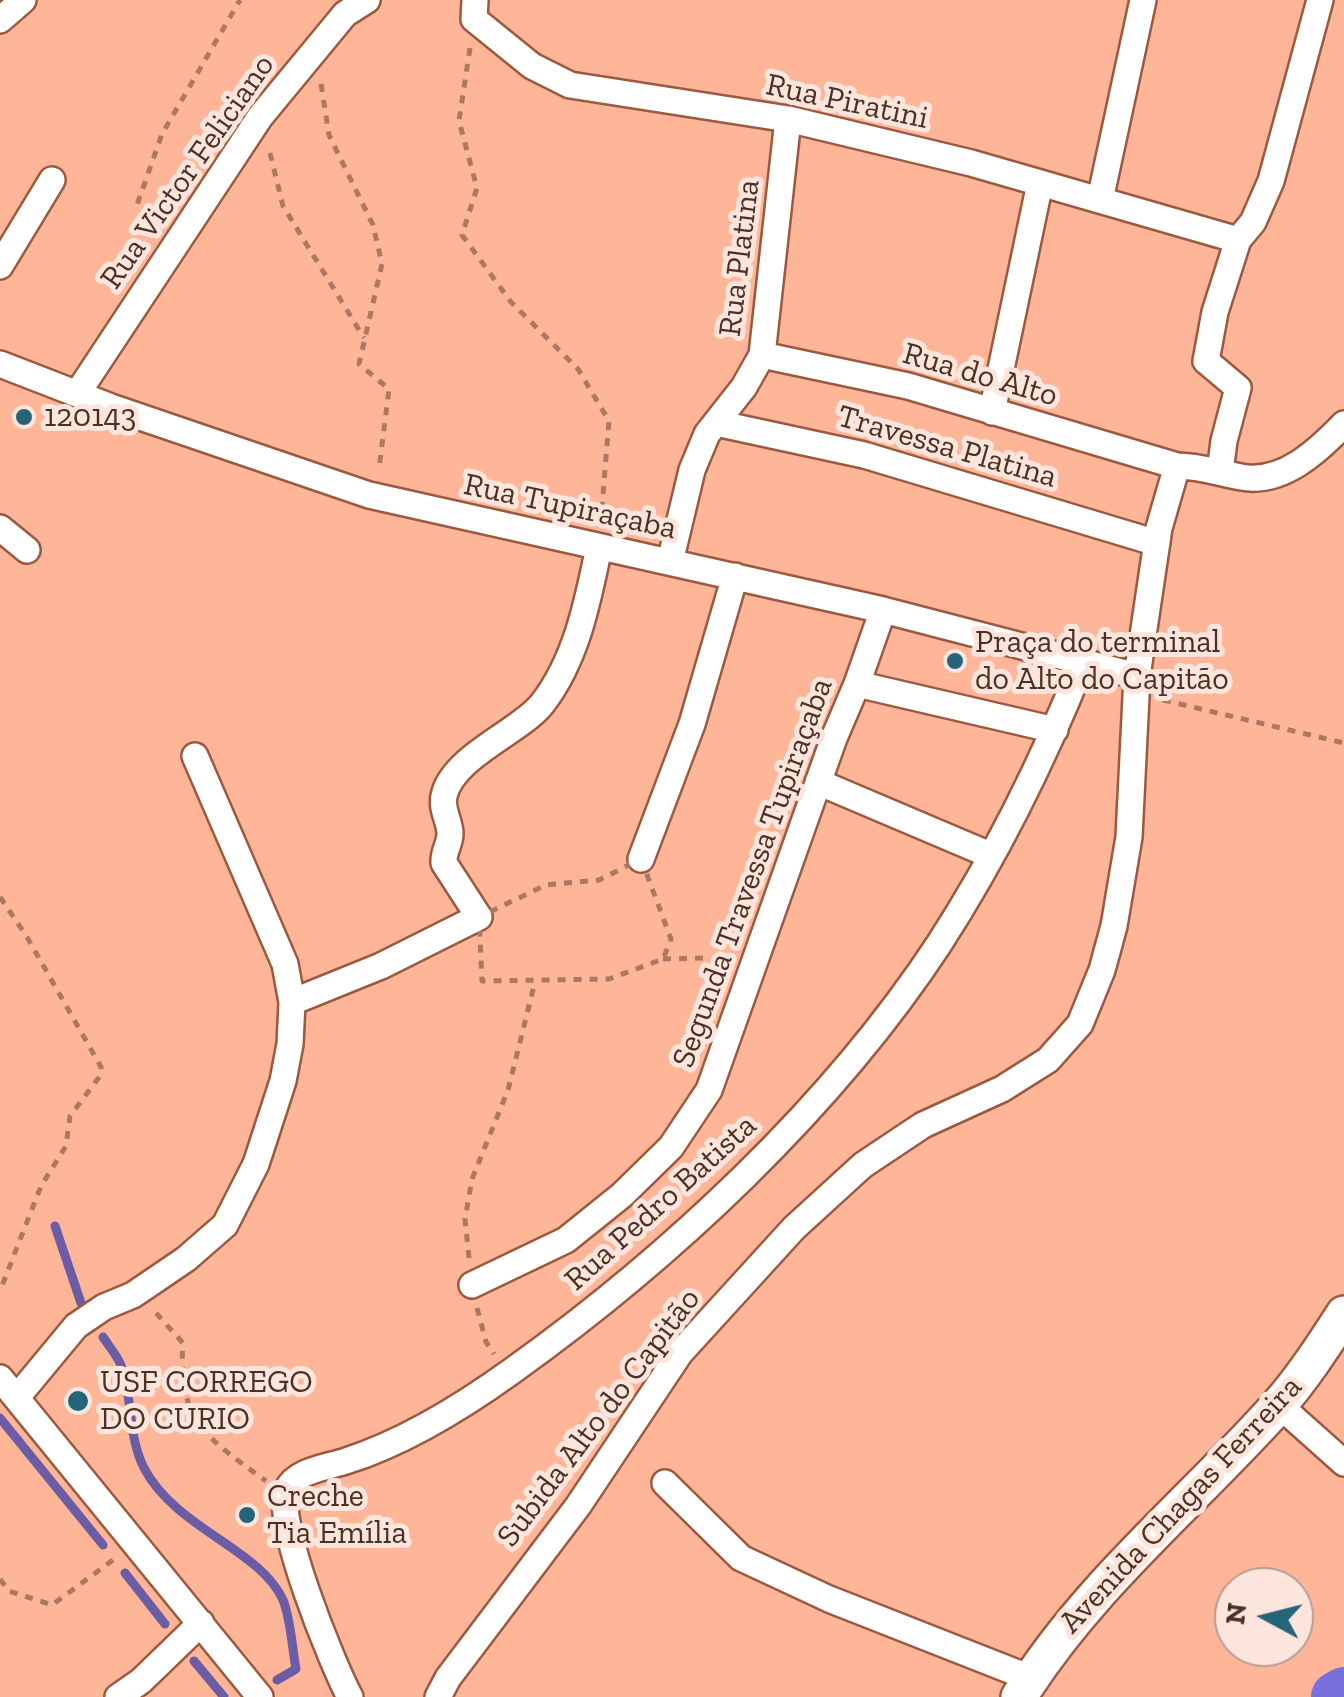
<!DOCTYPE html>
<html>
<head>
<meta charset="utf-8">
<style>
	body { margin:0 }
	#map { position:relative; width:1344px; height:1697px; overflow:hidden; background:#ffb698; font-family:"Zilla Slab",serif }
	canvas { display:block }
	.north { position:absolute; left:1214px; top:1567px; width:100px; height:100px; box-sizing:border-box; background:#fce5dc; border:2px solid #b69d92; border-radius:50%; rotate:277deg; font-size:28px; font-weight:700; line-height:40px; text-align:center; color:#4d3024 }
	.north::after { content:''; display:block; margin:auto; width:35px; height:45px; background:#25657a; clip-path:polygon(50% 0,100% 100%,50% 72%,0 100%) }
</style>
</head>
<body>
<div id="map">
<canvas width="1344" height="1697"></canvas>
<div class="north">N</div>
</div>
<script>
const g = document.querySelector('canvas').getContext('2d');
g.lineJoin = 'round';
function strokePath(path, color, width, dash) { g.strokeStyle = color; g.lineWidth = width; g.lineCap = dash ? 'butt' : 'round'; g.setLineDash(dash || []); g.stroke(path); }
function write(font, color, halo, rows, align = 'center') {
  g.font = font + ' "Zilla Slab",serif'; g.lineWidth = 10; g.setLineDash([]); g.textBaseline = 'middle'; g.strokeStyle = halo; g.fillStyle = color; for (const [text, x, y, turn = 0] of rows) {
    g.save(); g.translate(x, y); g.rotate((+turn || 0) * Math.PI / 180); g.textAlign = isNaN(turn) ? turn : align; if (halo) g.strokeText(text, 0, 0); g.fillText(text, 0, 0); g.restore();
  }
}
const stream = new Path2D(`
	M55,1226L81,1303
	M103,1337C108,1345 116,1354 120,1363C133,1393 127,1435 144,1468C176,1529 259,1548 283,1600C291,1620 292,1648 296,1669L277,1680
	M0,1418L103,1545
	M125,1573L165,1624
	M194,1661L224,1697`);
const river = new Path2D(`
	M1337,1697L1344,1693`);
const path = new Path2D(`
	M470,48L459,121L477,188L462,235L511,302L578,369L609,421L601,519
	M321,84L329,135L373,225L382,264L359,364L389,389L379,469
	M270,153L283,206L364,338
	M156,229L137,205L162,134L240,0
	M1163,700L1344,743
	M641,859L671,939L663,959L609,979L482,981L479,917L546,885L599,880Z
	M0,897L27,937L101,1067L100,1076L70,1116L66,1146L41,1186L0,1291
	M663,959L706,958L728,966
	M469,1258L465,1219L472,1179L508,1090L535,982
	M477,1308L486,1342L494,1354
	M156,1313L183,1343C177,1421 207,1438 266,1481
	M0,1579L9,1591L52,1605L113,1560`);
const street = new Path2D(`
	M475,0L474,19L532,66L570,85L788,119L971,163L1238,240
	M0,20L23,0
	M1100,200L1143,0
	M0,266L52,180
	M762,355L908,386L1177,466
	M0,364L111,407L369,495L883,610L1137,676
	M77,394L260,117L345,14L367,0
	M992,412L1040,183
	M716,423L864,455L1157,543
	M1220,472L1224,441L1238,388L1206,361L1215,312L1238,240L1253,222L1271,181L1320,0
	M0,528L27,550
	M670,562L692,470L707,434L744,387L762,355L788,119
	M857,684L1055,730
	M818,782L990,855
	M641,859L692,724L735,576
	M292,1002L381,966L479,917L444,863C443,852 450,844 450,834C450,821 441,810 444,796C452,757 520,732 542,704C577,659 588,600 599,547
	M472,1285L566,1240L622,1195L671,1147L709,1090L834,738L857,684L883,610
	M0,1378L260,1697
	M18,1396L76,1326L104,1307L133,1295L186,1259L225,1225L256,1164L283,1081L290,1044L292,1002L285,964L195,756
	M1279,1405L1344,1463
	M665,1483L741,1558L829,1599L1030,1678
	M118,1697L141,1681L201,1623
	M350,1697C333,1666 273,1518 287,1490C296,1470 328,1467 346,1461C406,1442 462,1407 512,1371C670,1258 832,1107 939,944C996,856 1044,759 1083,661
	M438,1697L448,1678L578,1506L680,1353L794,1228L863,1165L923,1125L1002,1089L1048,1060L1080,1024L1102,970L1114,926L1129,837L1137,676L1159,528L1177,466C1200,466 1219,473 1241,477C1282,485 1318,451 1344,424`);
const secondary = new Path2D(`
	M1019,1697C1089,1585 1190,1504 1277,1407C1302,1379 1324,1345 1344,1314`);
const markers = [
	[24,417,10,"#25657a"],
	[955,661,10,"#25657a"],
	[78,1401,12,"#25657a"],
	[247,1515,10,"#25657a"]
];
const streetNames = [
	["Rua Piratini",847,102,12],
	["Rua Victor Feliciano",188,172,-55],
	["Rua Platina",740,258,-83],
	["Rua do Alto",980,375,16],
	["Travessa Platina",947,447,16],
	["Rua Tupiraçaba",570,507,12],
	["Segunda Travessa Tupiraçaba",753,873,-70],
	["Rua Pedro Batista",661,1203,-42],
	["Subida Alto do Capitão",599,1418,-53],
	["Avenida Chagas Ferreira",1181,1505,-47]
];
const poiNames = [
	["120143",44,417],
	["Praça do terminal",975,643],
	["do Alto do Capitão",975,680],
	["USF CORREGO",100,1383],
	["DO CURIO",100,1420],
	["Creche",267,1497],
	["Tia Emília",267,1534]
];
strokePath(stream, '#6a5da5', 9);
strokePath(river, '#7770dc', 52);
strokePath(street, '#9b5a3f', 30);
strokePath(secondary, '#9b5a3f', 40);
strokePath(path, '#ad7862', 5, [8, 8]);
strokePath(street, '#fff', 25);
strokePath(secondary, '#fff', 35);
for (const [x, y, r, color] of markers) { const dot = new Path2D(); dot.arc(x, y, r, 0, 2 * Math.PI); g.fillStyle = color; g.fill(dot); strokePath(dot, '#fce5dc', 4); }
write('32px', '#4d3024', '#fce5dc', streetNames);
write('32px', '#4d3024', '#fce5dc', poiNames, 'left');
</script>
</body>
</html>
